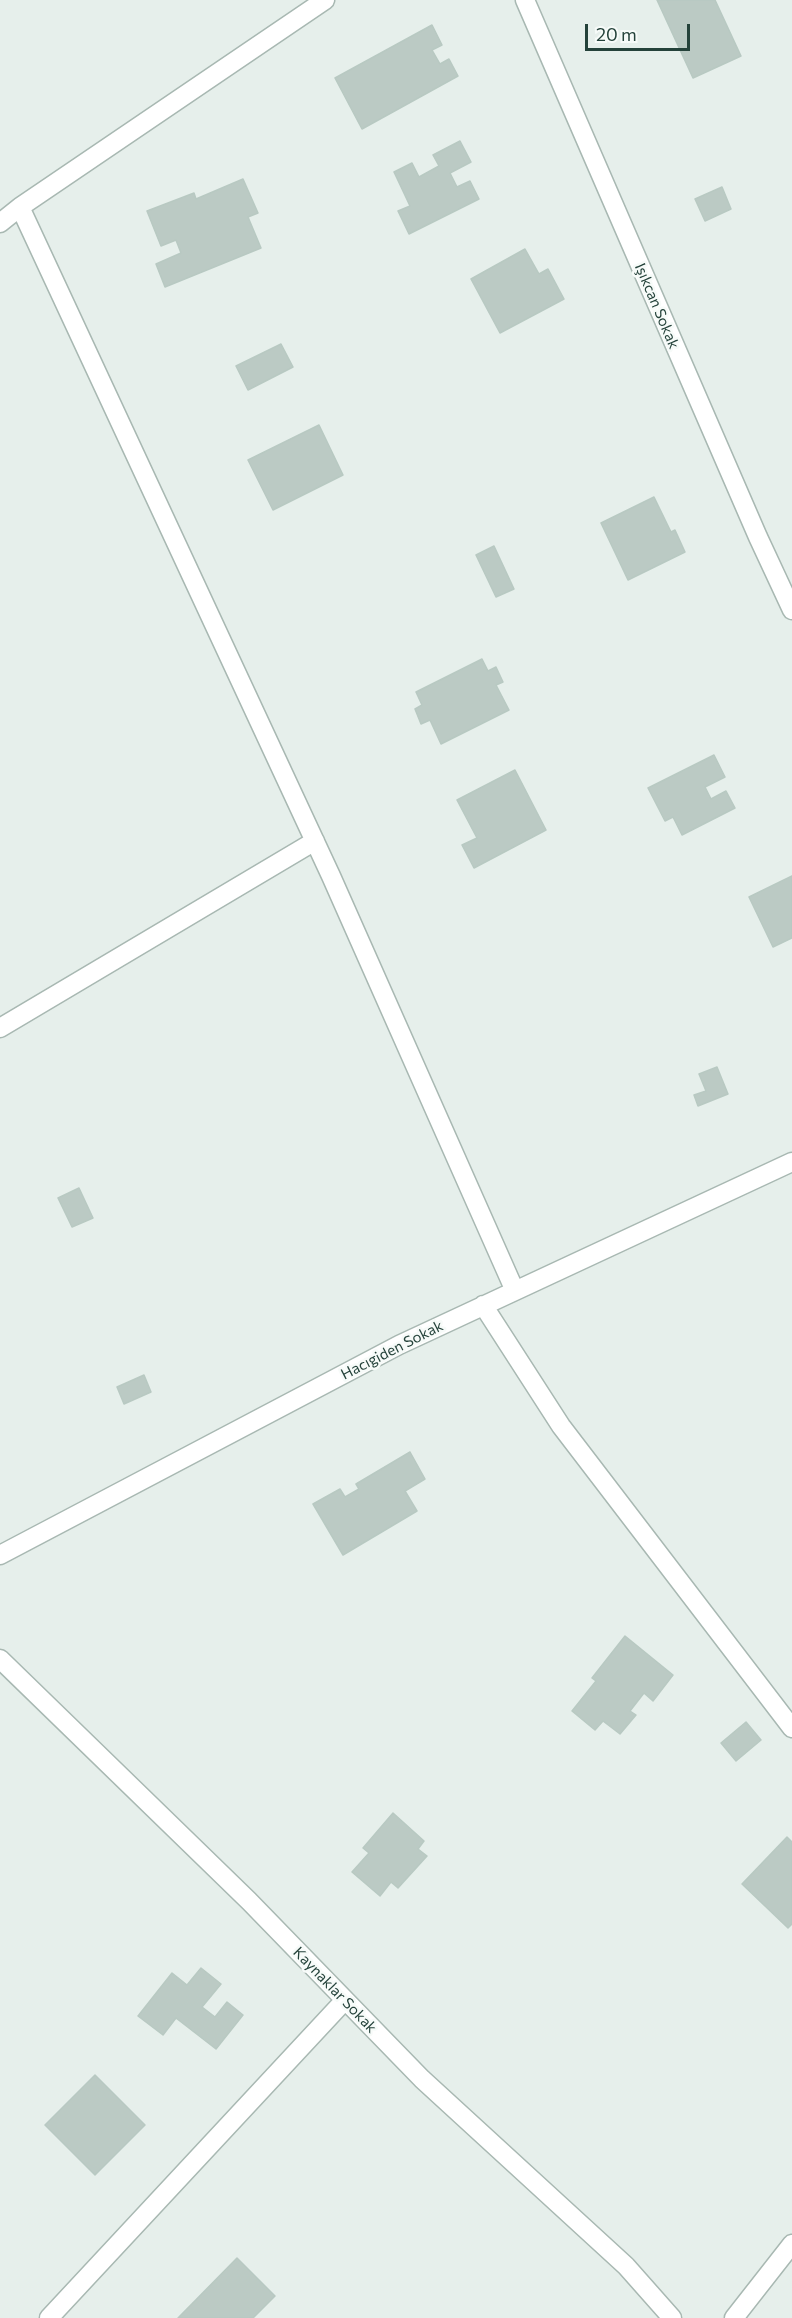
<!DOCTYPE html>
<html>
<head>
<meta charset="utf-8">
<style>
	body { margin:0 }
	#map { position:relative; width:792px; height:2318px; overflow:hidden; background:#e6efeb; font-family:Commissioner,sans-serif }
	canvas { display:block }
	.scale { position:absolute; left:585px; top:24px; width:105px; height:27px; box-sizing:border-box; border:3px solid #24423a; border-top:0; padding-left:8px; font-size:18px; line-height:21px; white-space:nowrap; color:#24423a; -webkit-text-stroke:4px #f7fbf9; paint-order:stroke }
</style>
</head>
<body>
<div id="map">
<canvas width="792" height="2318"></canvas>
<div class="scale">20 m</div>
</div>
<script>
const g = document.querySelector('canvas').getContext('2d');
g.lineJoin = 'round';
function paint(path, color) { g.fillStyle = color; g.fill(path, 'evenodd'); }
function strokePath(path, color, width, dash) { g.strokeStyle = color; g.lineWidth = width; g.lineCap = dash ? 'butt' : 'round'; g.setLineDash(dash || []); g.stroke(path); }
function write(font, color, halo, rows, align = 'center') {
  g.font = font + ' Commissioner,sans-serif'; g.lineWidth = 5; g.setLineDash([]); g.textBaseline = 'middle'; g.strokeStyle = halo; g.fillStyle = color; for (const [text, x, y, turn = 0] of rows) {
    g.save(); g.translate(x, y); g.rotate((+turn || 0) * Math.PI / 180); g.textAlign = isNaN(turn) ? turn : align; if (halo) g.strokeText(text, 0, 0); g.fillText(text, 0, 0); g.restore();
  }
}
const building = new Path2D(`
	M657,0H715L741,56L693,78Z
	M432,25L442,45L432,50L440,64L449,59L458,76L362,129L335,78Z
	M460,141L471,162L450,173L457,187L470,181L479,199L409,234L398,211L410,206L394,172L412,163L419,177L439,166L433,155Z
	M243,179L258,213L248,217L261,248L165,287L156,264L181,253L176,240L161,246L147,211L194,193L196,199Z
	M722,187L731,209L705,221L695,199Z
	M525,249L539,274L548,269L564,299L500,333L471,279Z
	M281,344L293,367L248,390L236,366Z
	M319,425L343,475L273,510L248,460Z
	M654,497L671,532L675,530L685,552L628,580L601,523Z
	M494,546L514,589L496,597L476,555Z
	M482,659L488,671L496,667L503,682L496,685L509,710L441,744L430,720L421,724L415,709L422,705L416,692Z
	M714,755L725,777L705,787L711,799L726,791L735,808L682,835L673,817L665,821L648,788Z
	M515,770L546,830L474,868L462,845L477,838L457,800Z
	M792,876V938L773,947L749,897Z
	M717,1067L728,1094L698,1106L694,1095L706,1091L699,1074Z
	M79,1188L93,1218L72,1227L58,1198Z
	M144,1375L151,1392L124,1404L117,1387Z
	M410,1452L425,1479L405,1491L417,1511L343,1555L313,1504L340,1489L345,1497L359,1489L356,1484Z
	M625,1636L673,1675L653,1701L644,1693L630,1711L636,1715L620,1734L603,1721L595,1730L572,1711L596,1681L592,1678Z
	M746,1722L761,1740L736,1761L721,1743Z
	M393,1813L424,1841L418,1849L427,1856L398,1888L391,1882L380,1896L352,1872L369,1853L363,1848Z
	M787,1837L792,1842V1924L788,1928L742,1884Z
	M201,1968L221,1984L202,2007L215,2017L227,2002L243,2015L216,2049L176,2018L163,2035L138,2016L172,1973L187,1985Z
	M95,2075L145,2125L95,2175L45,2125Z
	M237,2258L275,2296L253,2318H178Z`);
const minor = new Path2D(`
	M525,0L758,537L792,610
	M20,207L325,0
	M0,223L20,207L331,876L515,1291
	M0,1028L315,841
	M483,1305L561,1426L792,1728
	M0,1555L399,1345L792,1162
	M0,1659L249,1901L422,2079L626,2266L672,2318
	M49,2318L345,2000
	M734,2318L792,2244`);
const streetNames = [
	["Işıkcan Sokak",657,306,67],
	["Hacıgiden Sokak",392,1350,-27],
	["Kaynaklar Sokak",335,1990,46]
];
paint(building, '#bbcac4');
strokePath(building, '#b8c9c2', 1.5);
strokePath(minor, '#a8b8b2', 21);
strokePath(minor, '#fff', 18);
write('15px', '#24423a', '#f7fbf9', streetNames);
</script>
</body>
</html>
